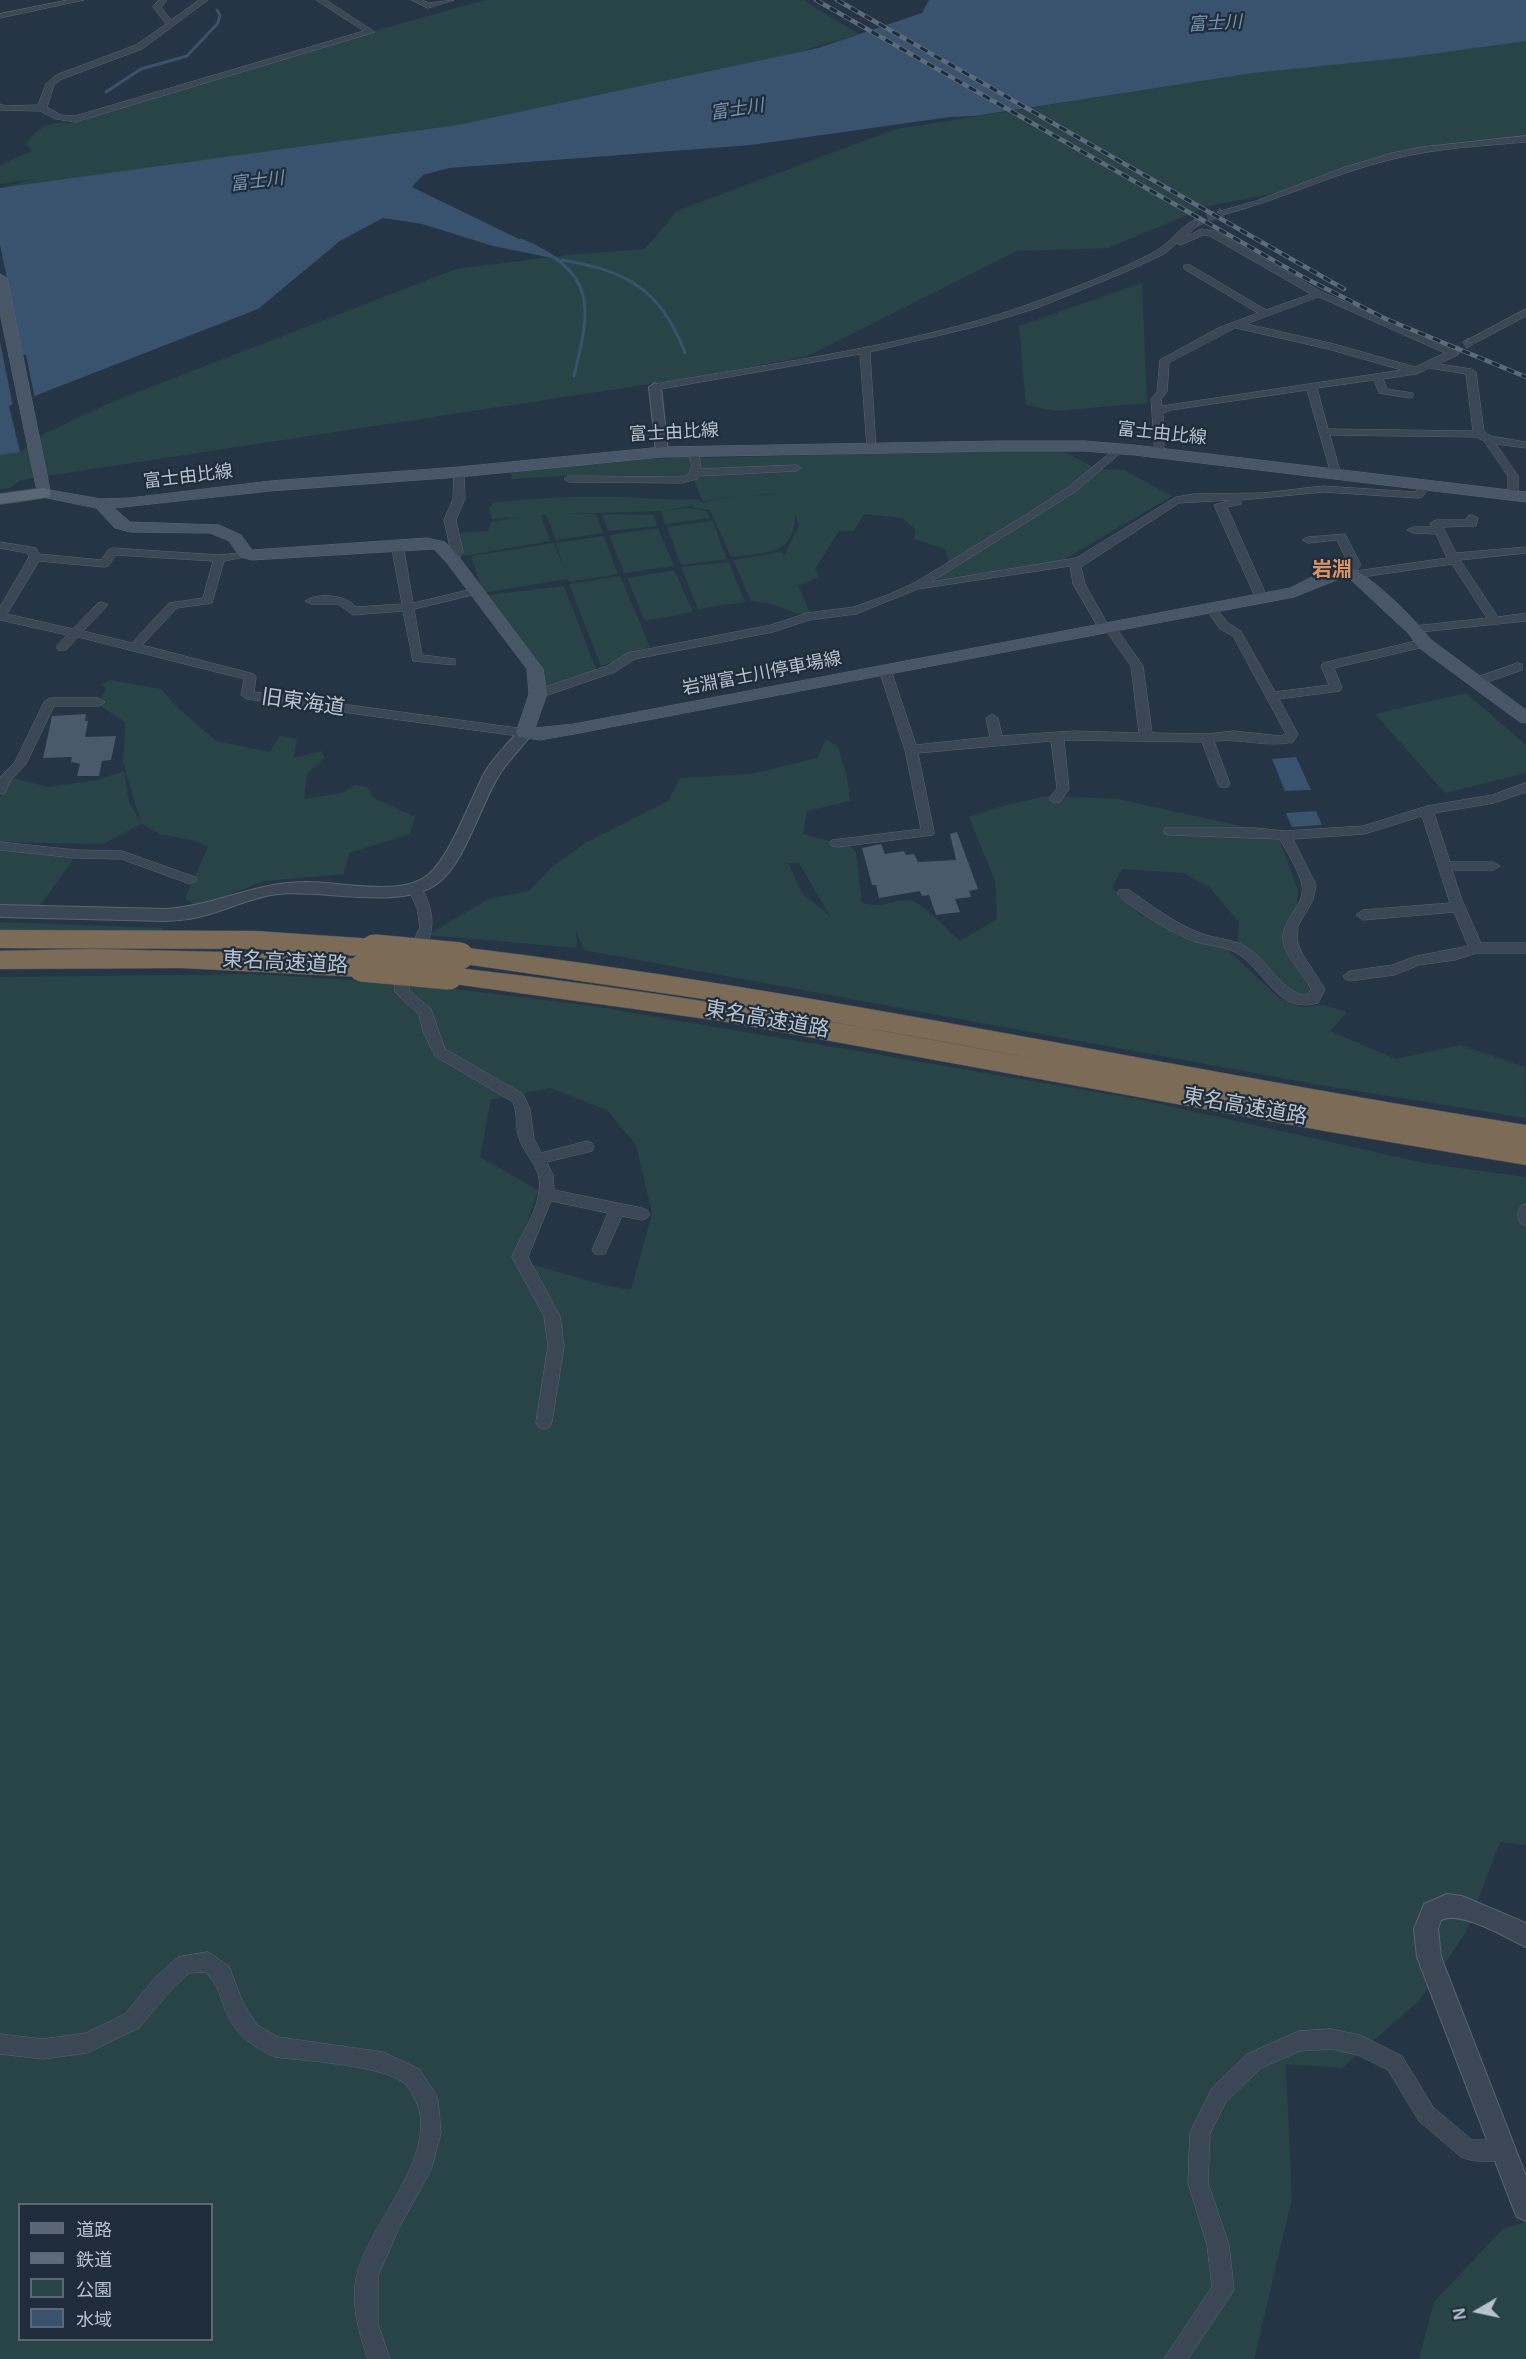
<!DOCTYPE html>
<html>
<head>
<meta charset="utf-8">
<style>
	body { margin:0 }
	#map { position:relative; width:1526px; height:2359px; overflow:hidden; background:#263545; font-family:Helvetica,"Noto Sans JP",sans-serif }
	canvas { display:block }
	.legend { position:absolute; left:18px; top:2203px; width:195px; height:138px; box-sizing:border-box; background:#1f2c3a; border:2px solid #5c6875; margin:0; padding:8px 10px; list-style:none; font-size:18px; color:#b8c2ce }
	.legend li { display:flex; align-items:center; gap:12px; height:30px }
	.legend b { width:30px; border:2px solid #5c6875 }
	.north { position:absolute; left:1448px; top:2281px; width:60px; height:60px; -webkit-text-stroke:4px #1f2c3a; paint-order:stroke; rotate:261deg; font-size:16px; font-weight:700; line-height:24px; text-align:center; color:#b8c2ce }
	.north::after { content:''; display:block; margin:auto; width:21px; height:27px; background:#b8c2ce; clip-path:polygon(50% 0,100% 100%,50% 72%,0 100%) }
</style>
</head>
<body>
<div id="map">
<canvas width="1526" height="2359"></canvas>
<ul class="legend">
<li><b style="height:8px;background:#596674"></b>道路</li>
<li><b style="height:8px;background:#5c6b7c"></b>鉄道</li>
<li><b style="height:16px;background:#284446"></b>公園</li>
<li><b style="height:16px;background:#39526d"></b>水域</li>
</ul>
<div class="north">N</div>
</div>
<script>
const g = document.querySelector('canvas').getContext('2d');
g.lineJoin = 'round';
function paint(path, color) { g.fillStyle = color; g.fill(path, 'evenodd'); }
function strokePath(path, color, width, dash) { g.strokeStyle = color; g.lineWidth = width; g.lineCap = dash ? 'butt' : 'round'; g.setLineDash(dash || []); g.stroke(path); }
function write(font, color, halo, rows, align = 'center') {
  g.font = font + ' Helvetica,"Noto Sans JP",sans-serif'; g.lineWidth = 4.5; g.setLineDash([]); g.textBaseline = 'middle'; g.strokeStyle = halo; g.fillStyle = color; for (const [text, x, y, turn = 0] of rows) {
    g.save(); g.translate(x, y); g.rotate((+turn || 0) * Math.PI / 180); g.textAlign = isNaN(turn) ? turn : align; if (halo) g.strokeText(text, 0, 0); g.fillText(text, 0, 0); g.restore();
  }
}
const green = new Path2D(`
	M485,0H803L859,34L740,69L559,107L222,168L0,188L34,179L0,184V165L32,151L26,144C35,128 52,120 71,123L371,32Z
	M1526,41V141L1425,147L1296,189L1209,206L1108,248L1017,251L808,356L702,376L73,472L21,480L10,488L0,489V455L20,452L44,434L107,404L456,269L577,254L645,249L677,211L896,129L1254,73Z
	M1142,283L1147,403L1055,411L1026,405L1019,326Z
	M918,450H1061L1097,469L1124,470L1172,496L1062,561L935,585L949,560L945,549L914,539L916,530L902,518L864,514L854,531H839L815,569L819,577L798,586L811,615L806,616L768,603L751,601L733,560L782,552L784,556L799,525L795,514C795,557 765,552 731,557L710,510L691,507L695,505L663,511L688,508L707,511L710,518L665,524L661,511L562,514H596L603,533L556,540L546,515H541L550,541L463,556L460,533L488,531L491,522L519,517L492,519L489,508L493,503C537,497 580,496 623,497C649,498 673,501 698,499L702,503L715,499L772,494L776,493L702,501L694,480L711,474L703,472L684,480L561,476L512,479L509,469L691,456V467L701,466L699,458L815,455Z
	M602,514L654,515L657,526L608,531Z
	M713,521L727,559L681,565L667,527Z
	M658,528L674,566L624,573L609,535Z
	M604,536L618,574L569,582L568,579L483,593L471,556L554,543L565,571L556,543Z
	M729,562L745,602L698,609L681,567Z
	M674,570L693,612L645,621L627,578Z
	M620,576L650,647L601,666L569,584Z
	M564,586L598,674L543,689L542,668L488,595Z
	M109,680L161,689L178,708L216,741L270,752L279,736L297,739L294,758L321,751L325,757L307,774L304,799L343,793L354,785L367,787L374,798L415,817L410,834L349,853L344,874L264,881L198,907L185,898L208,847L195,841L160,834L141,824L103,844L0,842V797L13,778L48,787L97,780L124,771L129,802L140,821L123,761L125,722L99,705L106,688L102,685Z
	M1466,693L1526,745V773L1445,793L1375,714Z
	M826,739L838,747L847,776L850,801L807,811L803,834L849,846L856,852L862,903C886,909 890,900 909,900C922,901 949,932 960,941L997,919L995,881L969,817L999,807L1046,796L1118,799L1277,834L1298,890L1295,932L1321,999L1296,1000L1237,945L1239,922L1209,887L1183,873L1122,869L1112,888L1140,915L1227,949L1279,998L1302,1007L1324,1005L1347,1012L1330,1031L1396,1059L1460,1045L1525,1067L1526,1118L1314,1084L584,950L576,931L577,948L428,935L488,899L529,891L552,867L585,843L668,801L680,778L751,774L817,758ZM788,863H799L830,916L802,893Z
	M0,848L74,858L39,907H0Z
	M0,922L164,928L162,931L0,932Z
	M255,974L414,984L593,1006L1138,1099L1429,1164L1526,1177V1845L1500,1842L1466,1932L1419,2001L1342,2068L1286,2064L1292,2199L1254,2359H0V977ZM550,1088L607,1110L636,1145L652,1214L631,1290L604,1285L516,1260L532,1207L539,1191L480,1157L491,1100ZM20,2204H212V2340H20Z
	M1526,2222V2359H1419L1434,2302L1503,2229Z`);
const water = new Path2D(`
	M929,0H1526V41L1409,57L1254,73L975,116L950,117L751,145L449,168L423,175L412,187L562,260L493,246L422,224L383,218L340,241L258,309L9,406L20,452L0,455V188L458,125L818,48L922,13Z
	M1296,757L1311,790L1285,791L1272,759Z
	M1316,811L1322,825L1292,827L1286,813Z`);
const pier = new Path2D(`
	M0,245L23,355H26L35,399L13,407L0,341Z`);
const stream = new Path2D(`
	M106,92L141,69L187,56L218,23L220,15L217,10
	M521,240C596,272 592,304 574,376
	M562,260C627,271 661,289 685,353`);
const building = new Path2D(`
	M86,714L85,721H88L85,737L116,736L111,760L102,761L99,776H77L80,764L71,762L72,757L43,758L52,716Z
	M957,832L978,889L969,891L971,897L955,899L960,912L936,915L929,895L922,896L920,891L879,898L876,885H872L862,848L881,844L885,854L904,851L906,855L914,854L918,862L956,860L950,834Z`);
const minorTunnel = new Path2D(`
	M1195,223L1222,212
	M1453,353L1471,341`);
const minor = new Path2D(`
	M68,0H84L0,18V14Z
	M159,0H167L161,7L171,20L199,0H208L142,49L62,79L54,85L47,107L61,115L75,116L364,31L316,0H326L375,32L75,122L56,119L40,111L0,110V104L5,106L38,105L46,84L56,75L136,45L166,24L153,7Z
	M412,0H422L429,3L454,0L428,8Z
	M1526,136V142C1482,146 1436,148 1393,159C1334,173 1281,200 1222,215L1217,212L1256,201L1345,167L1392,153L1422,147Z
	M1195,220L1200,223L1185,237L1202,229L1215,231L1322,292L1457,351V355L1439,364L1471,369L1476,372L1484,432L1491,436L1526,442V448L1496,444L1518,476V498L1514,499L1508,496V476L1484,441L1477,437L1330,435L1341,475L1336,478L1332,477L1307,390L1171,410L1163,413L1164,453L1159,456L1155,455L1151,399L1157,392L1160,360L1218,328L1258,313L1184,269V265H1190L1266,310L1311,294L1210,236L1203,235L1181,245L1177,243L1164,254L1123,273L1037,308L982,325L870,352L876,449H868L867,447L860,354L655,390L650,387L655,384C780,362 910,346 1030,304C1071,289 1117,272 1156,251C1170,243 1180,226 1195,220ZM1319,297L1445,353L1415,367L1334,344L1247,324ZM1236,328L1328,349L1402,370L1162,406L1161,399L1167,392L1169,363ZM1430,368L1466,374L1473,431L1328,429L1317,388L1374,380L1379,393L1409,398L1413,397V393L1387,389L1383,379L1416,374Z
	M1526,309V316L1475,343L1466,341Z
	M1119,446L1123,447V451L1075,492L931,582L1076,558L1176,497L1194,494L1263,493L1323,486L1415,492L1427,482L1432,485L1422,497L1418,498L1323,492L1241,500V504L1227,507L1268,599L1262,602L1256,599L1214,505L1231,500L1179,503L1081,567L1085,584L1108,625H1114L1143,666L1152,733L1207,734L1233,731L1281,736L1286,734L1238,645L1233,636L1220,629L1204,607L1206,605H1214L1228,623L1241,631L1275,692L1329,685L1321,666L1323,663L1424,639L1430,643L1428,646L1334,668L1342,688L1340,691L1279,699L1298,734L1293,742C1268,748 1240,738 1214,741L1230,784L1228,787H1220L1218,784L1202,742L1064,740L1069,789L1060,802L1055,803L1049,799L1057,788L1051,741L918,753L934,832L933,835L837,847L832,846L830,843L832,840L921,829L905,750L879,670L881,667L885,666L891,670L916,745L990,737L986,718L992,714L998,718L1002,736L1073,731L1139,733L1131,666L1107,632L1099,629L1073,584L1070,566L918,589L856,614L809,620L773,632L635,659L615,672L542,697L538,698L532,694L534,691L607,666L627,653L771,625L807,613L854,607L890,594L916,582L1027,514L1067,488Z
	M693,448L698,451L701,469L796,465L801,468L796,471L699,476L697,479L682,483L569,482L564,479L569,476L682,477L688,475L692,466L688,451Z
	M459,469L464,472L465,499L456,520L463,552L457,562L453,563L447,560L451,552L444,520L453,499L454,472Z
	M1472,515L1478,518L1476,526L1443,527L1456,553L1526,547V553L1460,560L1498,617L1526,613V621L1411,633V627L1415,626L1487,618L1452,564L1355,578L1344,572L1349,565L1337,540L1308,543L1302,540L1308,537L1345,534L1361,565L1356,571L1447,558L1436,534L1413,533L1407,530L1413,527H1432L1430,523L1436,520H1466L1468,516Z
	M397,541L403,544L413,603L477,588L483,591L481,593L414,609L422,655L455,659V665L413,661L403,611L353,615L338,604H311L305,601C317,592 347,595 356,607L402,604L391,544Z
	M0,542L36,548L39,554L101,560L109,549L113,548L219,555L250,552V556L224,561L212,603L177,608L142,645L254,674L256,677L254,692L525,729L531,733L525,737L247,699L241,695L244,679L78,637L66,650H58L56,647L67,635L0,620V607L29,557L27,553L0,548ZM116,555L213,561L203,598L169,603L132,643L83,631L108,605L102,602L98,603L73,629L7,614L39,561L104,567L108,566Z
	M1518,663L1522,664V670L1476,686L1470,682L1472,679Z
	M50,698H99L105,702L99,706H54L26,764L11,780L5,793L0,794V777L15,762L44,702Z
	M1526,783V792L1494,803L1434,813L1450,862H1493L1500,866L1493,870H1452L1462,900L1481,943H1526V953H1477L1455,960L1419,965L1394,975L1350,981L1345,979L1343,976L1350,971L1392,965L1417,956L1468,946L1454,912L1363,920L1356,915L1363,910L1450,903L1422,816L1364,834L1293,839L1316,885L1313,900L1298,926L1297,941L1301,952L1325,989L1318,1003C1278,1014 1267,974 1240,955C1227,946 1210,946 1196,942C1178,936 1128,908 1117,893L1119,890H1129C1151,905 1174,923 1200,933C1217,940 1237,938 1252,951C1267,962 1288,998 1308,995L1311,989C1304,972 1286,960 1283,941C1280,920 1306,906 1302,885C1299,870 1287,853 1280,839L1170,835L1165,834L1164,831L1165,828H1255L1285,831L1363,826L1427,806L1492,795Z
	M0,842L76,850L122,851L195,877L197,880L190,884L121,859L76,858L0,850Z
	M415,883L420,885C444,927 427,942 409,982V990L431,1009L445,1049L523,1094L530,1109L534,1139L541,1153L587,1141L592,1143L594,1147L592,1151L547,1162L553,1175L554,1190L642,1208L647,1210L650,1214L647,1218L642,1220L622,1216L605,1254H595L592,1250L608,1213L551,1201L528,1257L560,1316L564,1346L552,1422L550,1427L544,1429L538,1427L536,1422L548,1346L544,1316L512,1257C521,1233 546,1201 538,1174C534,1161 523,1151 519,1138C515,1126 518,1114 513,1102L435,1056L423,1031L419,1015L395,992V982L420,927L417,908L408,888Z
	M1526,1204V1226L1521,1224C1517,1218 1517,1212 1521,1206Z
	M208,1952L229,1966L243,2003L257,2025L278,2037L383,2052L419,2069L435,2093L438,2100L441,2133L431,2170L399,2228L378,2276V2324L390,2359H368C359,2334 350,2301 357,2274C369,2223 447,2147 412,2094C410,2090 407,2085 404,2083C381,2065 306,2061 275,2057C252,2047 234,2033 225,2009C219,1994 217,1982 205,1972L189,1973L170,1991L139,2028L87,2053L43,2059L0,2054V2034L43,2039L86,2033L125,2014L156,1977L178,1957Z
	M1331,2029L1360,2035L1402,2056L1433,2107L1472,2140H1504L1511,2143L1514,2150L1511,2157C1498,2163 1474,2163 1461,2157L1419,2121L1388,2070L1358,2055L1331,2049L1300,2051L1261,2068L1226,2102L1210,2133L1208,2183L1229,2245L1234,2290L1188,2359H1164L1212,2287L1207,2245L1188,2183L1190,2132L1212,2088L1247,2054L1299,2031Z`);
const tertiary = new Path2D(`
	M655,383L661,387L668,452L662,456L656,452L649,387Z
	M525,728L532,733C523,747 510,758 501,772C481,802 466,862 438,883C402,911 322,889 277,894C247,898 222,913 193,918C185,920 175,920 166,921L0,917V905L166,909C215,906 257,881 308,882C341,882 401,897 428,875C451,855 470,800 485,772C494,757 508,743 520,730Z
	M1447,1894L1462,1896L1526,1923V1947C1506,1938 1461,1910 1441,1920L1438,1929L1441,1957L1526,2176V2221L1517,2217L1513,2208L1417,1957L1414,1929L1424,1904Z`);
const secondary = new Path2D(`
	M0,274L7,278L50,490L101,499L130,498L270,481L459,467L662,447L999,441H1084L1134,445L1526,492V502L1134,455L1084,451H999L662,457L459,477L270,491L114,508L130,522L219,525L241,535L252,550L427,538L445,542L459,557L543,669L547,694L535,728L574,724L1290,588C1303,582 1328,567 1342,566C1362,565 1418,622 1430,639L1526,710V723L1520,722L1418,647L1409,634L1349,578L1344,577L1294,597L574,734L540,740L519,737L516,733L529,694L527,669L447,563L434,549L252,560L240,557L229,541L210,533L130,532L115,528L96,508L38,496L0,313Z`);
const primary = new Path2D(`
	M43,488L49,489L51,493L49,497L0,504V494Z`);
const motorway = new Path2D(`
	M0,930L255,931L374,939L383,942L386,948L383,954L374,957L255,949L0,948Z
	M460,947C818,990 1170,1069 1526,1125V1165L1325,1131L721,1021L440,982L437,976L440,970L449,967C646,989 841,1022 1036,1059L724,1002L451,962L448,956L451,950Z
	M91,949L226,952L362,959L371,962L374,968L371,974L362,977L181,968L0,969V951Z`);
const rail = new Path2D(`
	M816,0L1299,275L1386,319L1526,377
	M837,0L1344,289`);
const motorwayBridge = new Path2D(`
	M374,948L460,956
	M362,968L449,976`);
const farWaternames = [
	["富士川",1215,24,-3],
	["富士川",737,110,-9],
	["富士川",257,182,-7]
];
const farStreetnames = [
	["富士由比線",674,433,-3],
	["富士由比線",1162,434,6],
	["富士由比線",188,477,-7],
	["岩淵富士川停車場線",762,674,-11]
];
const farQuarternames = [
	["岩淵",1332,570]
];
const streetNames = [
	["旧東海道",303,703,8],
	["東名高速道路",285,963,3],
	["東名高速道路",767,1020,10],
	["東名高速道路",1245,1107,10]
];
paint(green, '#284446');
paint(water, '#39526d');
paint(pier, '#263545');
strokePath(stream, '#39526d', 3);
paint(building, '#4a596b');
strokePath(minorTunnel, '#3c4a5a', 9, [9, 4.5]);
strokePath(minor, '#596572', 1);
strokePath(tertiary, '#596572', 2);
strokePath(secondary, '#596572', 1);
strokePath(primary, '#44505e', 2);
strokePath(motorway, '#45525f', 1);
paint(minor, '#3b4755');
paint(tertiary, '#3b4755');
paint(secondary, '#485668');
paint(primary, '#596674');
paint(motorway, '#7b6b57');
strokePath(rail, '#5c6b7c', 4.5);
strokePath(rail, '#1f2c3a', 3, [8]);
strokePath(motorwayBridge, '#45525f', 28, []);
strokePath(motorwayBridge, '#7b6b57', 27);
write('italic 18px', '#7794b2', '#1f2c3a', farWaternames);
write('18px', '#b8c2ce', '#1f2c3a', farStreetnames);
write('bold 20px', '#dd9264', '#1f2c3a', farQuarternames);
write('21px', '#b8c2ce', '#1f2c3a', streetNames);
</script>
</body>
</html>
